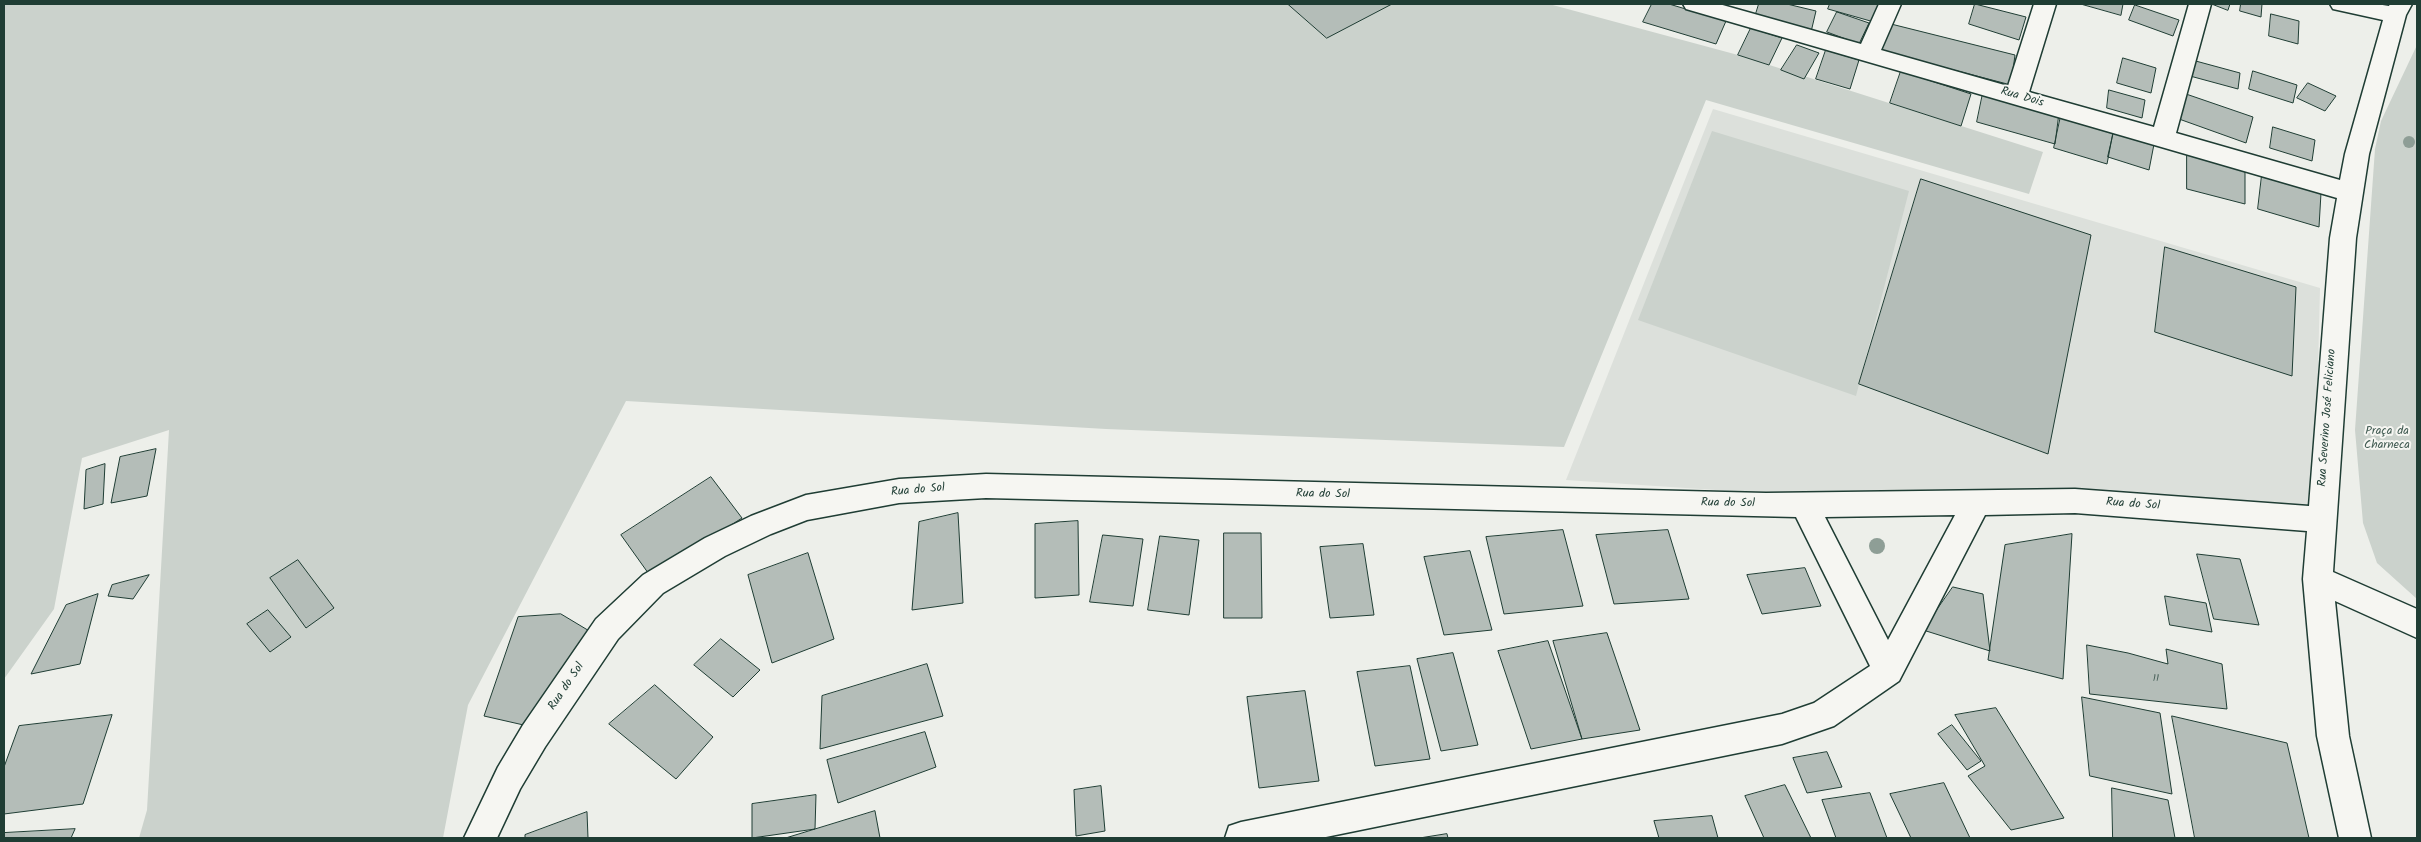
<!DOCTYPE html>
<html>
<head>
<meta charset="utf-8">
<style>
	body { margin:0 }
	#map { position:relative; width:2421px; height:842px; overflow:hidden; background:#edefea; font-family:Kalam,sans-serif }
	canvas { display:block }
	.frame { position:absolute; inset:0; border:5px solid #1f3d34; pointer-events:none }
</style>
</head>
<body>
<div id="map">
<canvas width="2421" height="842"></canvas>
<div class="frame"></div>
</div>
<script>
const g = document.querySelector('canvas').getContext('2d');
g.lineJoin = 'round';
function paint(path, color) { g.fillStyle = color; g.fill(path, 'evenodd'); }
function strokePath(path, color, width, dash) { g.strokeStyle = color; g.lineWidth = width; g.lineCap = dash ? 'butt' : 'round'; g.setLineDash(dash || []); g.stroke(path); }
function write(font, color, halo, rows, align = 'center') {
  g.font = font + ' Kalam,sans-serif'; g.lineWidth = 4; g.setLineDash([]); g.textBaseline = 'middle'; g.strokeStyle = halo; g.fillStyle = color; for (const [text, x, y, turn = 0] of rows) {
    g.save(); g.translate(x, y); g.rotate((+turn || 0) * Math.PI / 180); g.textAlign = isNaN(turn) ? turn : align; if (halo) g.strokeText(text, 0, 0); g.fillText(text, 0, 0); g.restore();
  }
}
const built = new Path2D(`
	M1713,109L2320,288L2314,530L1566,480Z`);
const green = new Path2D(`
	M4,4H1549L1738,55L2043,152L2029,194L1706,100L1564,447L1106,429L626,401L468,705L443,838H139L147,810L169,430L82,458L54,609L4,679Z
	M2417,45V599L2377,563L2363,523L2355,430L2375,149L2381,121Z
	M1712,131L1909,191L1856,396L1638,320Z`);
const building = new Path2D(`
	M1288,4H1392L1327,38Z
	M1652,4H1669L1726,21L1716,44L1643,22Z
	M1759,4H1787L1816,11L1811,32L1755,17Z
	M1830,4H1880L1874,22L1828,9Z
	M1975,4L2026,17L2019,40L1969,24Z
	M2081,4H2123L2121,15Z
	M2212,4H2230L2228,10Z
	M2241,4H2262L2261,17L2240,11Z
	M2135,5L2179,20L2173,36L2129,20Z
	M1837,12L1869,23L1859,44L1827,32Z
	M2271,14L2299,21L2298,44L2269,36Z
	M1883,22L2015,55L2011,85L1877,50Z
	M1751,28L1782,38L1769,65L1738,55Z
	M1797,45L1819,53L1804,79L1781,70Z
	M1826,50L1859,60L1850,89L1816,79Z
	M2123,58L2156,68L2151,93L2117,83Z
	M2192,60L2240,73L2238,89L2190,76Z
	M1901,71L1971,94L1961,126L1890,103Z
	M2253,71L2297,85L2293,103L2249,89Z
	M2308,83L2336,96L2325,111L2297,98Z
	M2109,90L2145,100L2142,118L2107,108Z
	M1983,93L2059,113L2055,144L1977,122Z
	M2186,94L2253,117L2246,143L2179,119Z
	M2062,111L2114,127L2107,164L2054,148Z
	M2115,127L2155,139L2149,170L2108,157Z
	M2273,127L2315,140L2312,161L2270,148Z
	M2187,148L2245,162V204L2187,189Z
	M2262,175L2321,193L2319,227L2258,209Z
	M1921,179L2091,235L2048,454L1859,384Z
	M2165,247L2296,287L2292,376L2155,332Z
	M156,449L147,496L111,503L120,457Z
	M105,464L103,504L84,509L86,470Z
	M711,477L742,518L651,577L621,535Z
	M958,513L963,603L912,610L919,522Z
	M1078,521L1079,595L1035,598V524Z
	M1563,530L1583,606L1504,614L1486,537Z
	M1668,530L1689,599L1614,604L1596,535Z
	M1224,533H1261L1262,618H1224Z
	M2072,534L2063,679L1988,660L2005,545Z
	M1103,535L1143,539L1133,606L1090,602Z
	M1160,536L1199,540L1189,615L1148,610Z
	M1363,544L1374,615L1330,618L1320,547Z
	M1470,551L1492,630L1444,635L1424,557Z
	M808,553L834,639L772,663L748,575Z
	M2197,554L2240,559L2259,625L2214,619Z
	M298,560L334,608L306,628L270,578Z
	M1805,568L1821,606L1762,614L1747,575Z
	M149,575L133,599L108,596L112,585Z
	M1953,587L1983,594L1990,651L1923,630Z
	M98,594L80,664L31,674L66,605Z
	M2165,596L2206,603L2212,632L2170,625Z
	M268,610L291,637L270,652L247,624Z
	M561,614L591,632L528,726L484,716L518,617Z
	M1607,633L1640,730L1582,739L1553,641Z
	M721,639L760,670L733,697L694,665Z
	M1548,641L1582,739L1531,749L1498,651Z
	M2087,645L2128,653L2168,664L2166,649L2222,664L2227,709L2090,694Z
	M1453,653L1478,745L1441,751L1417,659Z
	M927,664L943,716L820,749L822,696Z
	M1410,666L1430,759L1375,766L1357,672Z
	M655,685L713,737L676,779L609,724Z
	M1305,691L1319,781L1259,788L1247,697Z
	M2082,697L2160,713L2172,794L2090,776Z
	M1996,708L2064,818L2011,830L1968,776L1985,766L1955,715Z
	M112,715L83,804L4,814V767L19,726Z
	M2172,716L2287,743L2309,838H2195Z
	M1952,725L1981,761L1967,770L1938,734Z
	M925,732L936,767L838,803L827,760Z
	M1827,752L1842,787L1807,793L1793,758Z
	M1944,783L1970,838H1911L1890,794Z
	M1785,785L1811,838H1764L1745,796Z
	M1101,786L1105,831L1076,836L1074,790Z
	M2112,788L2168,800L2175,838H2113Z
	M1870,793L1887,838H1836L1822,800Z
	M816,795L815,829L752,838V804Z
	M875,811L880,838H786Z
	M587,812L588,838H525V835Z
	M1712,816L1718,838H1659L1654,821Z
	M75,829L71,838H4V833Z
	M1447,834L1448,838H1420Z`);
const minor = new Path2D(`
	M1683,4H1719L1861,44L1879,4H1901L1881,50L2008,86L2034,4H2056L2029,92L2154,127L2189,4H2211L2176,133L2340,180L2345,154L2383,20L2333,9L2330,4H2376L2389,6L2390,4H2412L2406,15L2369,154L2356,238L2333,572L2417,609V638L2335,601L2349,736L2371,838H2339L2317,736L2303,579L2307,531L2075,513L1985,515L1899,681L1834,726L1782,744L1321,838H1225L1229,826L1241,822L1782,714L1814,703L1870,666L1796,517L986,498L899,503L807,520L771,534L725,556L663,593L618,639L545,747L520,789L497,838H464L498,767L523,725L596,619L643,575L705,538L751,516L806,495L899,479L986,474L1766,493L2075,489L2309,506L2330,238L2337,198L1686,9ZM1955,515L1888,640L1825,517Z`);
const trees = [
	[2409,142,6],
	[1877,546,8]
];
const numberNames = [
	["11",2156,679]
];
const streetNames = [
	["Rua Dois",2022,98,16],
	["Rua Severino José Feliciano",2328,418,-86],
	["Rua do Sol",918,491,-5],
	["Rua do Sol",1323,495,1],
	["Rua do Sol",1728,504,1],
	["Rua do Sol",2133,505,4],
	["Rua do Sol",567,687,-56]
];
const parkNames = [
	["Praça da",2387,432],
	["Charneca",2387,446]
];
paint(built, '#dce0db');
paint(green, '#cbd2cc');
paint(building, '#b4bdb8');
strokePath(building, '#1f3d34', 1);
strokePath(minor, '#1f3d34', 3);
paint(minor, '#f6f6f2');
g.fillStyle = '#8e9e96';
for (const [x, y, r] of trees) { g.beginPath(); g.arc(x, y, r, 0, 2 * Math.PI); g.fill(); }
write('10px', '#445d55', null, numberNames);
write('12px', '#1f3d34', '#f6f6f2', streetNames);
write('12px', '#415b52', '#f6f6f2', parkNames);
</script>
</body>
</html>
